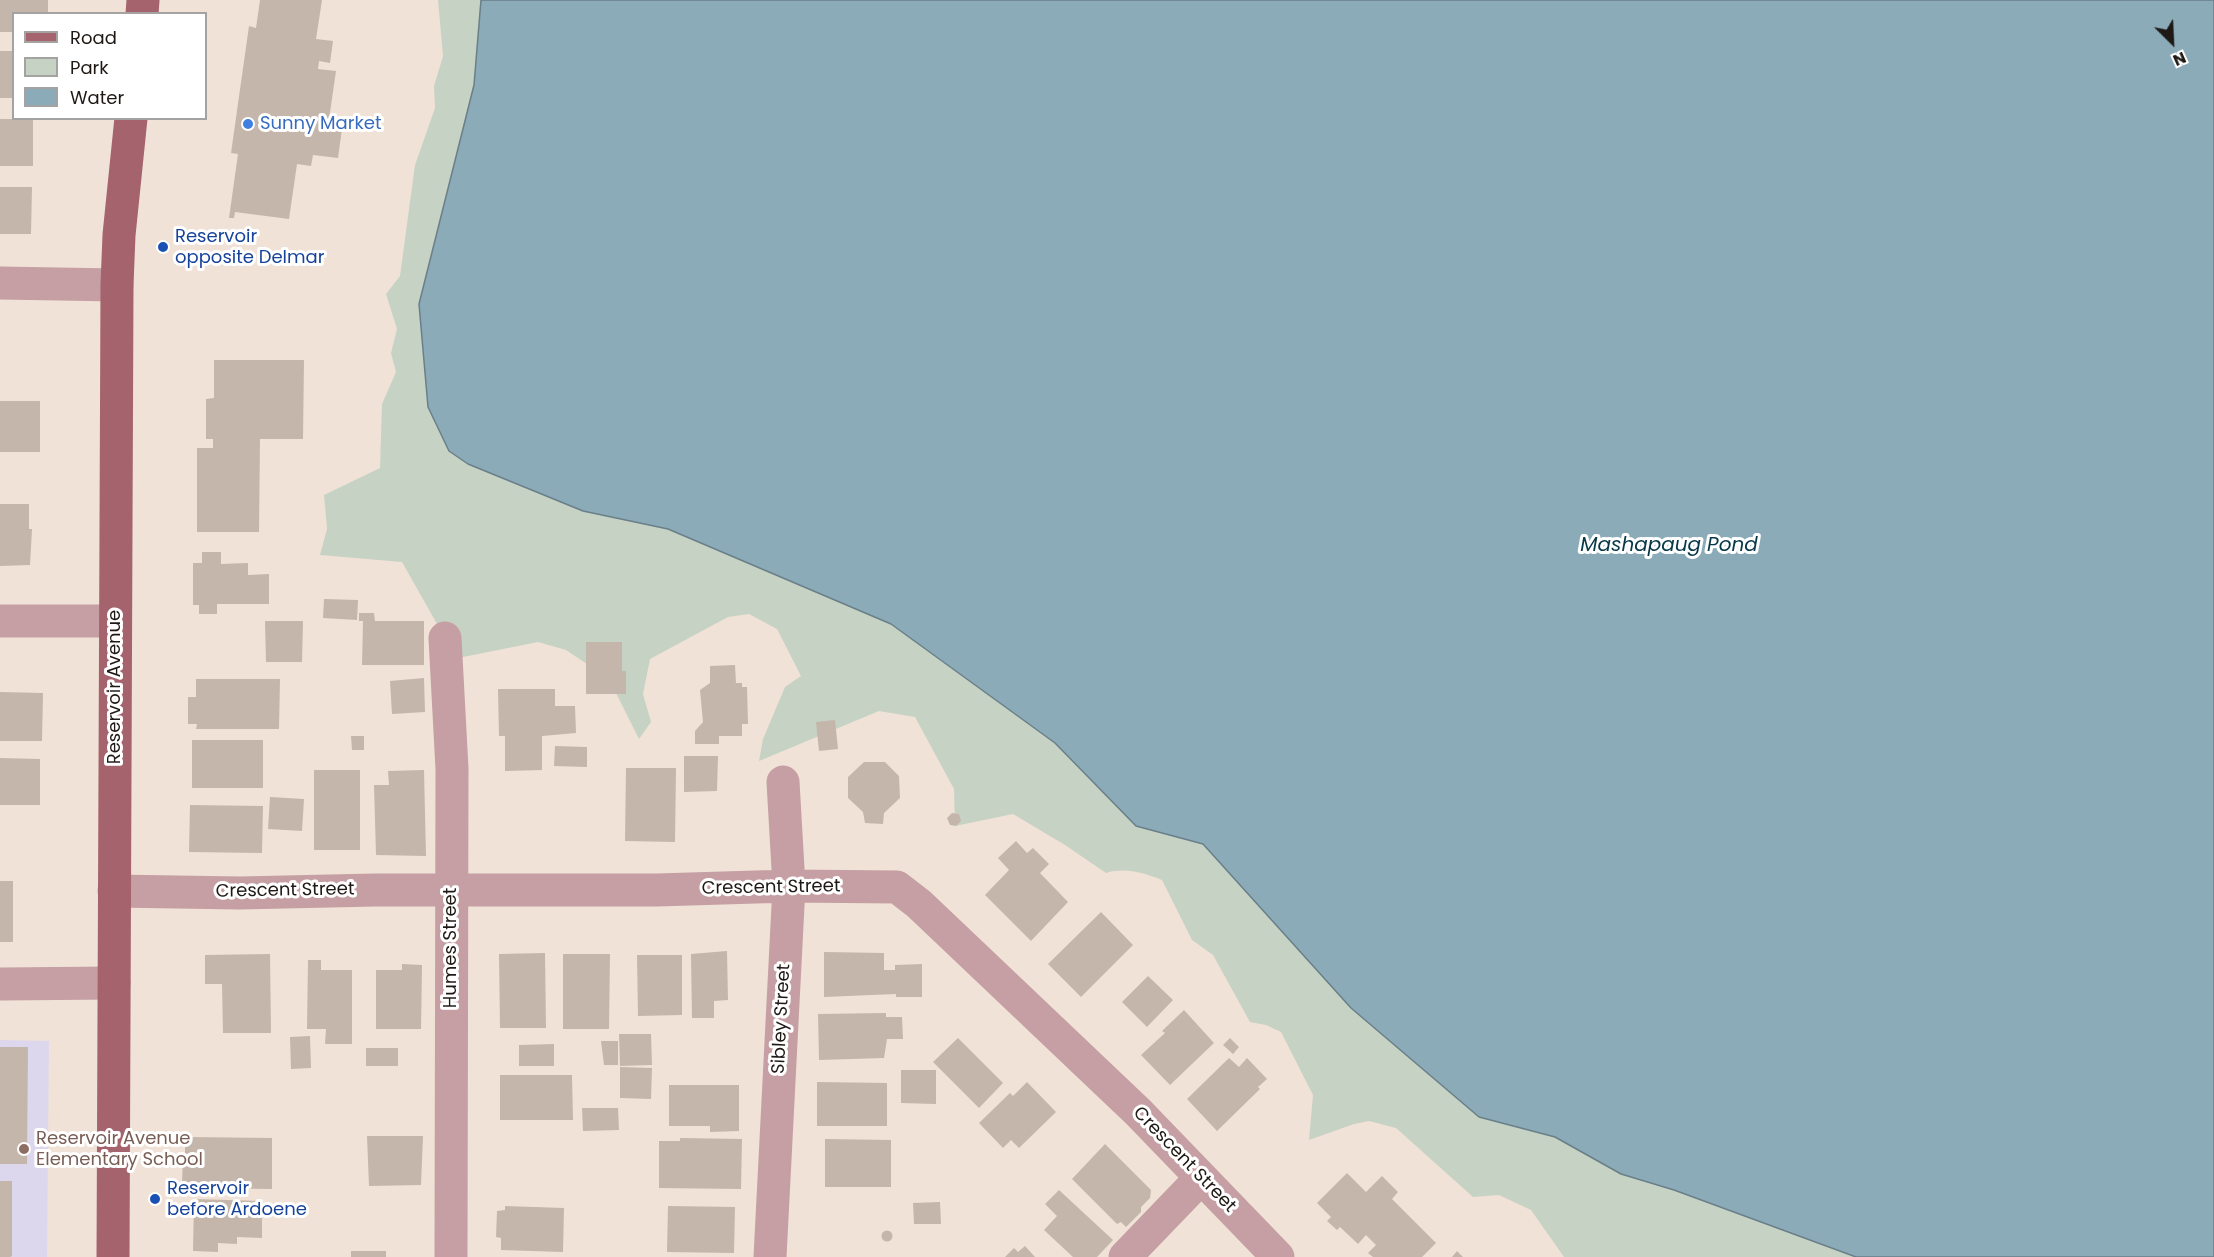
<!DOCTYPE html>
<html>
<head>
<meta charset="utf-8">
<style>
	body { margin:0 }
	#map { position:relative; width:2214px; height:1257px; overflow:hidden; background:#f0e2d6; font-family:Poppins,sans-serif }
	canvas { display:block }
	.legend { position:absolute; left:12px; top:12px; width:195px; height:108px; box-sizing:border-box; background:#fff; border:2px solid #a5a3a1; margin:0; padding:8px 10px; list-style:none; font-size:18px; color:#1e1915 }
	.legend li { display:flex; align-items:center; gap:12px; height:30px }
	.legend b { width:30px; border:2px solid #a5a3a1 }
	.north { position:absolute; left:2142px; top:12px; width:60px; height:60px; -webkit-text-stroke:4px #fff; paint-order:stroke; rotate:156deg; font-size:16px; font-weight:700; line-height:24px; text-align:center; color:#1e1915 }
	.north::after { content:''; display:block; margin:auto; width:21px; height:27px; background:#1e1915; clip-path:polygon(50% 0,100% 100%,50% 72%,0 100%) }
</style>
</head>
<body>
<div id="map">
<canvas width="2214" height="1257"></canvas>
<ul class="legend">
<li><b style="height:8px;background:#a4636d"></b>Road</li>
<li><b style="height:16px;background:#c6d3c4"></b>Park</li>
<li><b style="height:16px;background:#8babb9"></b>Water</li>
</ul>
<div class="north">N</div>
</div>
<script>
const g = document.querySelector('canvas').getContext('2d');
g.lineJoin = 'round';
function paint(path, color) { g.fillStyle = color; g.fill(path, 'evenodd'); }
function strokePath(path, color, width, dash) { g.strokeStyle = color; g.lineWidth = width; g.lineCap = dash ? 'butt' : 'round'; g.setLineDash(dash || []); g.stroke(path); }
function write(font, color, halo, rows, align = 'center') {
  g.font = font + ' Poppins,sans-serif'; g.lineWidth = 6; g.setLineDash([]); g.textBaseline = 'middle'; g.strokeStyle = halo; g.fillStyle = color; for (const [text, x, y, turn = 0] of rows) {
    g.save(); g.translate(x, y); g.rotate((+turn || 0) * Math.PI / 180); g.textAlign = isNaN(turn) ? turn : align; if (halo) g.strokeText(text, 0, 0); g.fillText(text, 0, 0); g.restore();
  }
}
const education = new Path2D(`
	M0,1040L49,1041L47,1257H0Z`);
const green = new Path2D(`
	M438,0H481L474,85L419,304L449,451L468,464L583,511L668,529L891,624L1055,743L1136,826L1203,844L1351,1008L1479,1117L1555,1137L1621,1174L1674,1190L1856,1257H1564L1531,1210L1499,1195L1473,1197L1396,1128L1369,1121L1354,1124L1309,1140L1313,1095L1281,1032L1266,1025L1250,1022L1213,955L1192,940L1162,880C1144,873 1125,867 1106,873L1065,845L1013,814L955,826L954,789L915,717L879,711L759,761L763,739L785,687L801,676L777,629L749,614L728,617L650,659L643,694L651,722L639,739L609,679L566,650L538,642L453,659L445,638L402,562L320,555L327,529L324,495L380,468L382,404L396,372L391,353L397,329L386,294L400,276L415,165L435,108L434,86L443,56Z`);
const water = new Path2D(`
	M481,0H2214V1257H1856L1674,1190L1621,1174L1555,1137L1479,1117L1351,1008L1203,844L1136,826L1055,743L891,624L668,529L583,511L468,464L449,451L428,407L419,304L474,85Z`);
const building = new Path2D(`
	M0,0H48V14H14V32H0Z
	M260,0H322L316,39L333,41L330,63L319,61L318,69L336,71L328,126L342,129L338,158L313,155L311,166L297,164L289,219L235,212L234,218H229L238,154L231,153L249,26L256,28Z
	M0,51H14V98H0Z
	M0,119H33V166H0Z
	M0,187H32L31,234H0Z
	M214,360H304L303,439H260L259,532H197V448H213V439H206V399L214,398Z
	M0,401H40V452H0Z
	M0,504H29V529H32L30,565L0,566Z
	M202,552H221V564L248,563V575L269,574V604H217V614H199V605H193V563H202Z
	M324,599L358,600L357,620L323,618Z
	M359,613H374L375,621H424V665H362L363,621H359Z
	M265,621H303L302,662H266Z
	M586,642H622V671H626V694H586Z
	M735,665L736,683H742V687H747L748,724H742V736H719V744H695V731L703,722L700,690L710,683V666Z
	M424,678L425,712L392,714L390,681Z
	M196,679H280L279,729H196L197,724H188V697H196Z
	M498,689H555V706H575L576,733L542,736V770L505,771V736H499Z
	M0,692L43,693L42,741H0Z
	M835,720L838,749L819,751L816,722Z
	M351,736H364V750H352Z
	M192,740H263V788H192Z
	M555,746L587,747V767L554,766Z
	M684,756H718L717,791L684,792Z
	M0,758L40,759V805H0Z
	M864,762H885L899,776L900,798L884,813L883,824L865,823L863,812L848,798V777Z
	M626,768H676L675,842L625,841Z
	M314,770H360V850H314Z
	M424,770L426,856L376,855L374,785H389L388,771Z
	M270,797L304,799L302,831L268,829Z
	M190,805L263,806L262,853L189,852Z
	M952,813L959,814L961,821L956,826L950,825L947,818Z
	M1016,841L1027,853L1033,848L1049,864L1040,873L1068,902L1031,941L985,895L1009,870L998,858Z
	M0,881H13V942H0Z
	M1101,912L1133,945L1081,997L1048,964Z
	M727,951L728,1000L714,1001V1018H692L691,954Z
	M824,952L884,953V970H895V965L922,964V997H896V994L824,997Z
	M545,953L546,1028H500L499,954Z
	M270,954L271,1033H223L222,984H205V955Z
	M563,954H610L609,1029H563Z
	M637,955H682V1015L638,1016Z
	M308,960H321V970H352V1044H325L326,1029H307Z
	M402,964L422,965L421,1029H376V970H402Z
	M1148,976L1173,1000L1147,1027L1122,1002Z
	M1184,1010L1214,1043L1170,1085L1141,1055L1165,1033L1162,1031Z
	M886,1013V1017H902L903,1039H887L884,1058L819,1060L818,1014Z
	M619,1034H651L652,1065L620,1066Z
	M310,1036L311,1068L291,1069L290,1037Z
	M958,1038L1003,1083L979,1108L933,1062Z
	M1230,1038L1239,1047L1233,1054L1223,1045Z
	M601,1041H618V1065H604Z
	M554,1044V1066H519V1045Z
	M0,1047H28L27,1164H0Z
	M366,1048H398V1066H366Z
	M1229,1058L1239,1067L1247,1058L1267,1079L1258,1087L1260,1089L1217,1131L1187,1099Z
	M620,1067L652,1068L651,1099L620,1098Z
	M901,1070H936V1104L901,1103Z
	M500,1075H572L573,1120H500Z
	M817,1082L887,1083V1126H817Z
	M1027,1082L1056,1112L1019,1148L1011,1140L1003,1148L979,1123L1010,1093L1013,1096Z
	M669,1085H739V1131L710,1132V1126H669Z
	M582,1108H618L619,1130L583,1131Z
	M367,1136H423L421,1185L369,1186Z
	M189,1137L272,1138V1189L189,1188V1184H182L183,1156H185V1147Z
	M680,1138L742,1139L741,1189L659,1188V1141H680Z
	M825,1139L891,1140V1187H825Z
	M1105,1144L1151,1190L1150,1198L1141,1207V1212L1126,1227L1121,1222L1117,1224L1072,1179Z
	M1347,1173L1366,1192L1382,1176L1398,1192L1392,1199L1436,1243L1422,1257H1373L1368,1253L1376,1245L1366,1235L1358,1244L1340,1227L1337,1230L1327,1221L1331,1217L1317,1203Z
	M0,1181H12V1256L10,1257H0Z
	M1059,1190L1113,1240L1097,1257H1073L1044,1230L1057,1216L1045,1204Z
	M194,1199L262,1201V1238L237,1237V1244L218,1243V1252L193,1251Z
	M940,1202L941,1224H914L913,1203Z
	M505,1206L564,1208L563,1252L501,1250V1238L496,1237L497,1211L505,1210Z
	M668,1206L735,1207L734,1253L667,1252Z
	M881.5 1236a5.5 5.5 0 1 1 11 0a5.5 5.5 0 1 1-11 0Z
	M1025,1246L1035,1257H1005L1014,1248L1018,1252Z
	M351,1251H386V1257H351Z
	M1457,1251L1463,1257H1452Z`);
const minor = new Path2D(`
	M0,283L117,285
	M0,621H115
	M445,638L452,769L451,1257
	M114,891L240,893L375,890H657L789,886L897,887L919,904L1138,1112L1278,1257
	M0,984L114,983
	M770,1257L789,886L783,782
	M1125,1257L1200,1179`);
const primary = new Path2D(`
	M142,14L143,0
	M113,1257L117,285L119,235L131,118`);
const markers = [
	[248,124,6,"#3f7fe0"],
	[163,247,6,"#1a4fb4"],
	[24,1149,6,"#8d6e63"],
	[155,1199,6,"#1a4fb4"]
];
const shopNames = [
	["Sunny Market",260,124]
];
const transitNames = [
	["Reservoir",175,237],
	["opposite Delmar",175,258],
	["Reservoir",167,1189],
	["before Ardoene",167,1210]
];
const streetNames = [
	["Reservoir Avenue",115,687,-90],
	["Crescent Street",771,888,-1],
	["Crescent Street",285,891,-1],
	["Humes Street",451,948,-90],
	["Sibley Street",782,1019,-87],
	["Crescent Street",1184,1160,46]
];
const educationNames = [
	["Reservoir Avenue",36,1139],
	["Elementary School",36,1160]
];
const waterNames = [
	["Mashapaug Pond",1669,546]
];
paint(education, '#ddd7ed');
paint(green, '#c6d3c4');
paint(water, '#8babb9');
strokePath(water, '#6a7f88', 1.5);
paint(building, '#c4b6ab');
strokePath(minor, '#c59fa3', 33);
strokePath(primary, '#a4636d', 33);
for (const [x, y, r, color] of markers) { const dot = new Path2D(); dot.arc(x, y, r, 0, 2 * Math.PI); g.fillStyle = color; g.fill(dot); strokePath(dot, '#fff', 2); }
write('18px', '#366cbe', '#fff', shopNames, 'left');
write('18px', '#164399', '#fff', transitNames, 'left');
write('18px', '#1e1915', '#fff', streetNames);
write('18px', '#785e54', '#fff', educationNames, 'left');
write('italic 20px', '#073748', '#fff', waterNames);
</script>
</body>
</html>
